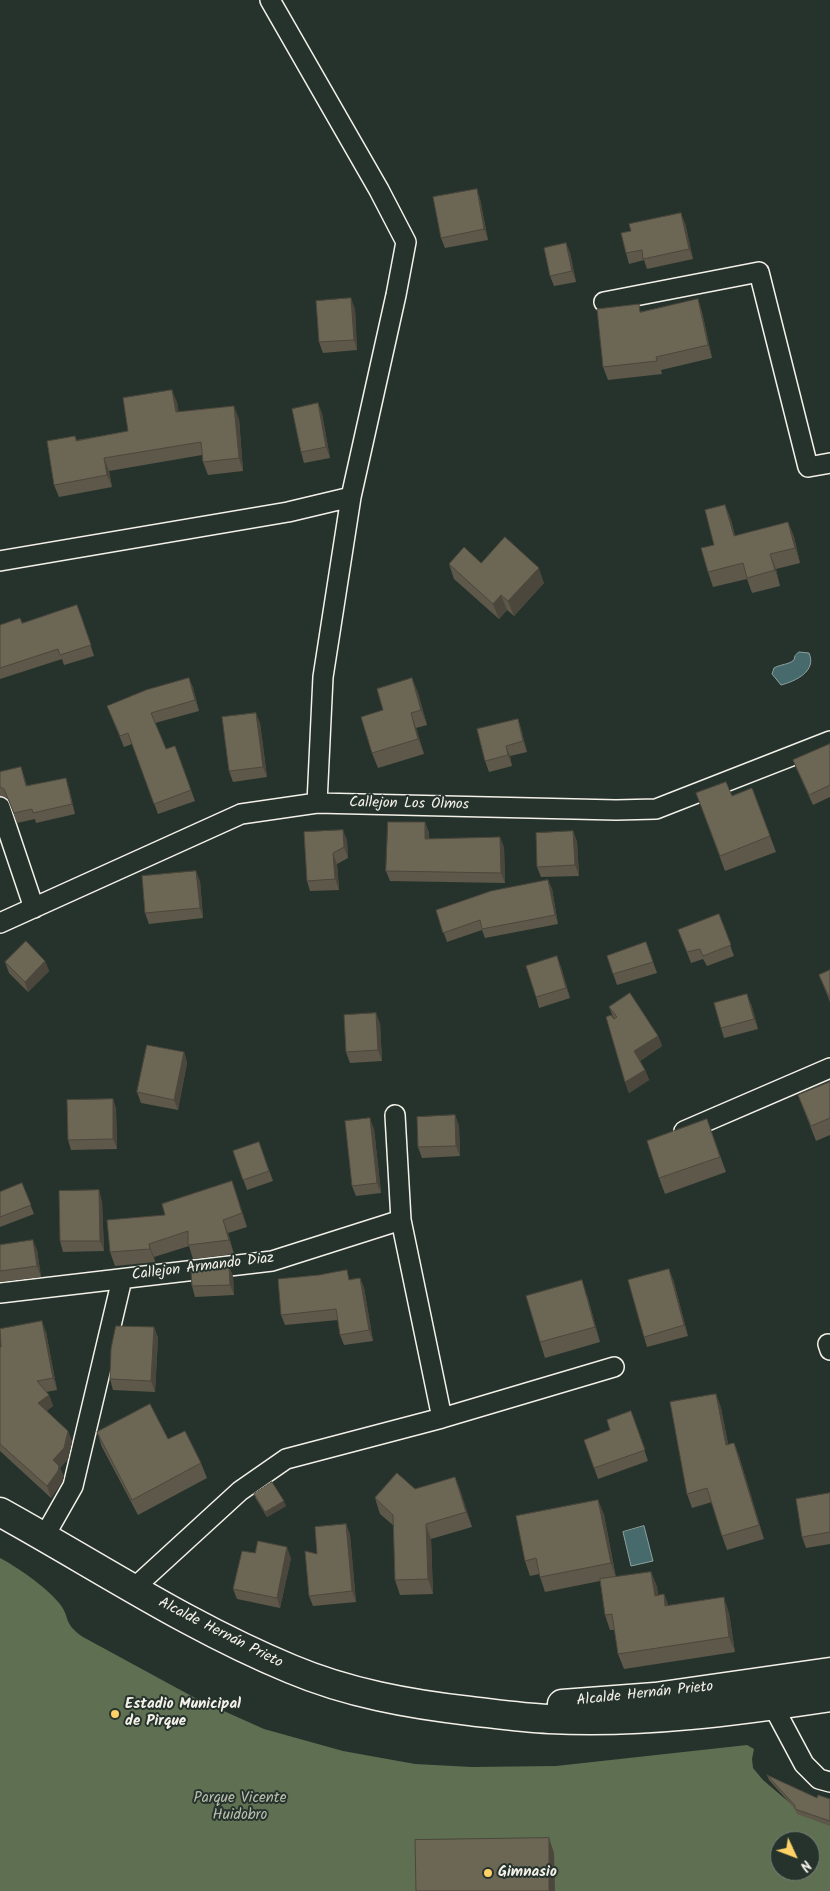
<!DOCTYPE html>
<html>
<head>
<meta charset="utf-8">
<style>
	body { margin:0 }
	#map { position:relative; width:830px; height:1891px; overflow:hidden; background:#26332d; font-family:Kalam,sans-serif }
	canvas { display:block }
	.north { position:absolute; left:770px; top:1831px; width:50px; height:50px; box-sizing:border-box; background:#26332d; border:1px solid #787f78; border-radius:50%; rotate:133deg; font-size:14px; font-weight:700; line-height:20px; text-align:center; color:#f4f1e8 }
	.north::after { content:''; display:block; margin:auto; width:18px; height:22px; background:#ffd166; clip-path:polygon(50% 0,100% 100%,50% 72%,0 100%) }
</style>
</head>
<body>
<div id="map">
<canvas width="830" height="1891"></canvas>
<div class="north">N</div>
</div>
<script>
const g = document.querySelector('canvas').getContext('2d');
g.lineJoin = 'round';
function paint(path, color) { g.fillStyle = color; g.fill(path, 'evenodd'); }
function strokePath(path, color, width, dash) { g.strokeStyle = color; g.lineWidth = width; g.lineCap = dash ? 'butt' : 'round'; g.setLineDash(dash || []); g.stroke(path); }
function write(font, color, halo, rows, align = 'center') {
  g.font = font + ' Kalam,sans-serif'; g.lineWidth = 4; g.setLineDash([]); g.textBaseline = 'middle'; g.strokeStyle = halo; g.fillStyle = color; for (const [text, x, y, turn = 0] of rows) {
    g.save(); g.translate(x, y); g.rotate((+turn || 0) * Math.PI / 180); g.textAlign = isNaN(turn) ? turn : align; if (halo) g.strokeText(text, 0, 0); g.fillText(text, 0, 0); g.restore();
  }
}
const green = new Path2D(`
	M0,1558C17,1567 45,1586 59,1603C71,1617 62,1623 83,1637L197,1699L264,1729L343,1751L415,1764L472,1767L556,1766L747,1745L754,1749L752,1759L753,1768L763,1780L790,1803L830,1822V1891H0ZM780,1841H810V1871H780Z`);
const water = new Path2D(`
	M799,652L809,653C817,671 796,681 781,685L772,674L774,668C781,664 788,665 794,660L795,656Z
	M644,1526L653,1561L631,1566L623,1532Z`);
const minor = new Path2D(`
	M270,0L379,190L406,242L396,295L351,497L323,677L317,803
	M604,302L759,272L808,467L830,463
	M0,561L288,512L351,497
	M0,807L34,908
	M0,923L241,814L317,803L616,810L656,809L830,741
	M684,1131L830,1068
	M0,1293L272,1261L401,1220
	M828,1344L830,1350
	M442,1418L614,1367
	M44,1537L73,1486L122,1279
	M134,1588L240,1491L286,1459L442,1418L401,1220L395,1115
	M770,1696L773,1706L804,1764L819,1779L830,1782`);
const secondary = new Path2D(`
	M0,1512C96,1565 189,1627 291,1669C348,1693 409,1704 470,1711C496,1714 523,1718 549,1719C643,1724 737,1711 830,1697
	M562,1704L655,1697L830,1672`);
const wall = new Path2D(`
	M477,189L480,199L488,240L445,248L441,238Z
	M685,223L693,259L647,269L644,260L629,264L626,253L631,231Z
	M566,243L570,253L576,282L554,286L550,276Z
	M698,299L702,312L712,358L661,370L662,374L608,380L603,367L641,312Z
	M355,309L357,350L323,353L319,342Z
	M177,402L178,412L239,419L243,471L208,475L203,462L202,455L109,471L112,487L59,497L54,485L75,436L77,440L128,431Z
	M318,403L322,414L330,458L304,463L301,452Z
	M725,505L731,520L735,536L788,522L794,537L800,563L776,569L780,586L752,593L747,579L713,587L708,572Z
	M481,563L544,583L514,616L507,610L499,619L454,579L449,564Z
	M81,615L94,656L64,665L62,659L0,679V625L22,623Z
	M189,678L193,688L199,711L155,723L166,749L175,746L195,801L158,814L132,744L124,747L107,706Z
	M412,678L418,693L427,725L416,728L424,754L378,768L372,753L383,710Z
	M518,719L521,729L527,752L510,756L512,766L489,772L485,761Z
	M260,723L267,777L233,782L229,771Z
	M830,744V797L813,805L797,770L793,760Z
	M21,767L27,786L69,788L75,814L36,823L35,819L17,823L8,799L3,796H0V772Z
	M752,788L776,852L725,871L696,793L732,796Z
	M425,822L429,833V839L504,847L505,883L390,881L386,871Z
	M573,831L577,842L579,876L541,877L537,867Z
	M304,832L347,840L348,858L337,864L339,890L310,891L307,881Z
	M548,880L552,889L558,924L485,938L482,930L447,942L436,910Z
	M200,881L203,918L149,924L145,913Z
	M719,914L734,956L707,966L703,959L691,963L678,930Z
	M646,942L657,973L617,985L607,956Z
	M45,961L49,971L28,992L9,973L5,962Z
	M561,967L570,998L539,1008L536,997Z
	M830,970V1002L819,975Z
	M751,1004L758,1029L724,1038L721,1028Z
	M609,1007L658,1036L662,1046L640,1061L645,1070L649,1080L629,1093L625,1082L614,1019Z
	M380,1023L382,1061L350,1063L346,1052Z
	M184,1052L187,1063L178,1110L141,1103L137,1092Z
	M830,1082V1135L816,1141L798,1095Z
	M113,1099L116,1109L117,1149L71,1150L68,1140Z
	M455,1115L459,1126L460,1156L422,1158L418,1147Z
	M707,1119L726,1172L665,1194L659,1178Z
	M374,1129L381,1193L356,1196L352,1186Z
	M259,1142L273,1181L247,1190L233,1151Z
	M232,1181L247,1227L228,1233L234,1254L193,1259L189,1246L154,1257L155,1262L115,1266L110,1252L165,1215Z
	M22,1183L34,1214L0,1227V1192Z
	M102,1201L104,1251L63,1252L60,1241Z
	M0,1245L37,1250L41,1277L0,1282Z
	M229,1266L233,1277L234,1295L195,1297L192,1286Z
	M360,1278L364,1288L373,1341L344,1345L340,1335L338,1320L285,1325L281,1315L351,1279Z
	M673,1279L688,1336L647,1347L644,1337Z
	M587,1295L600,1342L545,1358L540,1342Z
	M154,1327L158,1338L155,1392L113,1390L110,1379Z
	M46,1332L57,1390L46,1392L49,1395L53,1406L46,1411L68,1431L72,1442L68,1459L60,1468L64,1477L62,1482L51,1498L0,1451V1347Z
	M716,1394L721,1408L728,1444L734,1443L739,1456L764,1539L727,1550L722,1536L712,1502L692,1508L687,1494Z
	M631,1411L648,1461L598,1479L584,1440L610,1430Z
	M97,1432L168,1439L201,1463L207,1478L138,1515L102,1447Z
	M455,1477L472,1527L431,1539L433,1594L400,1595L395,1580L394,1526L380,1514L375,1498L415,1489Z
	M830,1493V1544L806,1548L802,1537Z
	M254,1494L286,1506L267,1517L256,1499Z
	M598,1500L604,1515L616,1577L651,1572L657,1587L658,1595L664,1594L668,1605L729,1613L735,1652L624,1669L618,1654L615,1630H610L605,1615L600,1581L545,1592L539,1574L530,1576L525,1561Z
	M346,1524L350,1535L356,1602L313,1606L309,1596Z
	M255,1553L291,1558L280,1608L237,1599L233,1589Z
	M767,1775L817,1798L830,1799V1826L797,1814L795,1809L769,1780Z`);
const shadedWall = new Path2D(`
	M477,189L480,199L488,240L484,229Z
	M681,213L685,223L693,259L689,249Z
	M566,243L570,253L576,282L572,271Z
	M351,298L355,309L357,350L354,340Z
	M698,299L702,312L712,358L708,345Z
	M172,390L177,402L181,424L176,412Z
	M318,403L322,414L330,458L326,447Z
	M234,406L239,419L243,471L239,458Z
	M104,458L109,471L112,487L107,475Z
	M725,505L731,520L739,551L734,536Z
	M788,522L794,537L800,563L795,548Z
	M770,554L776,569L780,586Z
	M539,568L544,583L514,616L508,601Z
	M501,595L507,610L499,619L493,604Z
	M189,678L193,688L199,711L195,700Z
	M412,678L418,693L427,725L421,710Z
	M256,713L260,723L267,777L263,767Z
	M411,713L416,728L424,754L418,739Z
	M518,719L521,729L527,752L523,741Z
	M506,746L510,756L512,766L508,755Z
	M66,778L69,788L75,814L72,804Z
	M425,822L429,833L428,849L425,839Z
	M343,830L347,840L348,858L344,847Z
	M573,831L577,842L579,876L575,865Z
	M500,837L504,847L505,883L501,873Z
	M333,853L337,864L339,890L335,879Z
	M196,871L200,881L203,918L200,908Z
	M548,880L552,889L558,924L555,915Z
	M557,956L561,967L570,998L566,988Z
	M45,961L49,971L28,992L25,982Z
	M747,994L751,1004L758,1029L754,1019Z
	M376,1013L380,1023L382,1061L378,1050Z
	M658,1036L662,1046L638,1062L634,1051Z
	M184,1052L187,1063L178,1110L174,1100Z
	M645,1070L649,1080L629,1093L625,1082Z
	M113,1099L116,1109L117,1149L113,1139Z
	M455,1115L459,1126L460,1156L456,1146Z
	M370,1118L374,1129L381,1193L377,1183Z
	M232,1181L237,1195L247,1227L242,1213Z
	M99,1190L102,1201L104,1251L100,1241Z
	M223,1220L228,1233L234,1254L229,1240Z
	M33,1240L37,1250L41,1277L37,1266Z
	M149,1244L154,1257L155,1262L150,1249Z
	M229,1266L233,1277L234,1295L230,1285Z
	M669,1269L673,1279L688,1336L684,1325Z
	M360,1278L364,1288L373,1341L369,1330Z
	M582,1280L587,1295L600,1342L595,1327Z
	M42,1321L46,1332L57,1390L53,1378Z
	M154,1327L158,1338L155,1392L151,1381Z
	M716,1394L721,1408L731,1459L726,1445Z
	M49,1395L53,1406L42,1415L38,1403Z
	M68,1431L72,1442L68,1459L60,1468L64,1477L62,1482L51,1498L47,1486L53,1460Z
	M734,1443L739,1456L764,1539L759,1525Z
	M455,1477L461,1492L472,1527L466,1512Z
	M598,1500L604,1515L616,1578L611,1563Z
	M284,1501L286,1506L267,1517L265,1512Z
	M346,1524L350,1535L356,1602L352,1591Z
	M426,1524L431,1539L433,1594L428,1579Z
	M287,1547L291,1558L280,1608L277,1598Z
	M651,1572L657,1587L660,1611L655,1596Z
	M664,1594L669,1609L665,1606Z
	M724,1597L729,1613L735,1652L729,1637Z
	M549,1838L554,1853L555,1891H549Z`);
const building = new Path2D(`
	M477,189L484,229L441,238L433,197Z
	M681,213L689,249L643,259L642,250L626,253L621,233L631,231L629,224Z
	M566,243L572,271L550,276L544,248Z
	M351,298L354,340L319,342L316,301Z
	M698,299L708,345L656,357L657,361L603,367L597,309L639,304L640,312Z
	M172,390L176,412L234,406L239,458L203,462L201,442L104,458L107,475L54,485L47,441L75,436L76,441L128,431L123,398Z
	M318,403L326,447L301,452L292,409Z
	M725,505L734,536L788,522L795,548L770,554L775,570L747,578L743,563L708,572L701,548L714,545L705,510Z
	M505,537L539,568L508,601L501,595L493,604L449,564L464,547L481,563Z
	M77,605L91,645L60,655L58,649L0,668V625L20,618L22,623Z
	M189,678L195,700L151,713L166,749L175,746L191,790L154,804L128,733L120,736L107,706L146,690Z
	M412,678L421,710L411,713L418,739L372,753L361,717L383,710L377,689Z
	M256,713L263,767L229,771L222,717Z
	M518,719L523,741L506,746L508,755L485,761L477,729Z
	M830,744V785L809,795L793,760Z
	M21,767L26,786L66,778L72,804L33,813L32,809L14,813L4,789L0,787V772Z
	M726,782L732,796L752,788L770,836L720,856L696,793Z
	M388,822H425V839L500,837L501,873L386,871Z
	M343,830L344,847L333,853L335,879L307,881L304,832Z
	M573,831L575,865L537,867L536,833Z
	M196,871L200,908L145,913L142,876Z
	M548,880L555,915L482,929L480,920L443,933L436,910L491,891Z
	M719,914L731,945L703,956L700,949L687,952L678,930Z
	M26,941L45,961L25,982L5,962Z
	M646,942L653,962L613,974L607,956Z
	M557,956L566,988L536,997L526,966Z
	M830,970V999L819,975Z
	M630,993L658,1036L634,1051L645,1070L625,1082L606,1017L611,1015L614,1019L617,1017L609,1007Z
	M747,994L754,1019L721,1028L714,1003Z
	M376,1013L378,1050L346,1052L344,1015Z
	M147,1045L184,1052L174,1100L137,1092Z
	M830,1082V1118L811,1126L798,1095Z
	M113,1099V1139L68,1140L67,1100Z
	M455,1115L456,1146L418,1147L417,1117Z
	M370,1118L377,1183L352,1186L345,1121Z
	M707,1119L720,1157L659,1178L647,1141Z
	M259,1142L269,1171L243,1180L233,1151Z
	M232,1181L242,1213L223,1220L229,1240L188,1245V1231L149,1244L150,1249L110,1252L107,1220L165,1215L162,1204Z
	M22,1183L31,1205L0,1217V1192Z
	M99,1190L100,1241H60L59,1191Z
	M33,1240L37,1266L0,1271V1245Z
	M229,1266L230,1285L192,1286L191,1271Z
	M669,1269L684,1325L644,1337L628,1280Z
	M347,1270L349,1280L360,1278L369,1330L340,1335L336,1309L281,1315L278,1279L319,1275Z
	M582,1280L595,1327L540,1342L526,1296Z
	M42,1321L53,1378L37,1381L49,1395L38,1403L68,1431L64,1448L53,1460L59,1466L58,1471L47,1486L0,1444V1347H1L0,1329Z
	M116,1326L154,1327L151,1381L110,1379L111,1349Z
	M716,1394L726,1445L734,1443L759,1525L722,1536L707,1488L687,1494L670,1402Z
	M150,1404L168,1439L185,1431L201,1463L132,1500L97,1432Z
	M631,1411L645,1450L594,1468L584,1440L610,1430L607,1420Z
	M397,1473L415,1489L455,1477L466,1512L426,1524L428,1579L395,1580L393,1515L375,1498Z
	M272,1482L284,1501L265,1512L254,1494Z
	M830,1493V1532L802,1537L796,1499Z
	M598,1500L611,1563L540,1577L536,1558L525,1561L516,1516Z
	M346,1524L352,1591L309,1596L305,1551L317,1554L315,1527Z
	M258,1541L287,1547L277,1598L233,1589L242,1551L255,1553Z
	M651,1572L655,1596L664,1594L665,1606L724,1597L729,1637L618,1654L612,1614L605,1615L600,1579Z
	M767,1775L817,1798L818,1795L830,1799V1821L795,1809V1806Z
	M549,1838V1891H416L415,1840Z`);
const markers = [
	[115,1714,5,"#ffd166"],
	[488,1873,5,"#ffd166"]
];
const streetNames = [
	["Callejon Los Olmos",409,805,1],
	["Callejon Armando Diaz",203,1268,-7],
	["Alcalde Hernán Prieto",220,1634,27],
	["Alcalde Hernán Prieto",645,1695,-6]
];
const poiNames = [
	["Estadio Municipal",125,1705],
	["de Pirque",125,1722],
	["Gimnasio",498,1873]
];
const parkNames = [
	["Parque Vicente",240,1799],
	["Huidobro",240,1816]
];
paint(green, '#5f6f51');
paint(water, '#476b6c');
strokePath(water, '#8ca19e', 1);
strokePath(minor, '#f4f1e8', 22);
strokePath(secondary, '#f4f1e8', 31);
strokePath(minor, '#26332d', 19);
strokePath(secondary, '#26332d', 28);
paint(wall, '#5d5849');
paint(shadedWall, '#4c473c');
paint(building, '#6c6655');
strokePath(building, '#4c473c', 1);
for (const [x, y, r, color] of markers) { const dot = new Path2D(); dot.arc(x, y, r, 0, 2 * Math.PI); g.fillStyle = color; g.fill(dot); strokePath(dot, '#26332d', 2); }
write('15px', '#f4f1e8', '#26332d', streetNames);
write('bold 15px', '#f4f1e8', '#26332d', poiNames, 'left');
write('15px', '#b8bdac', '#26332d', parkNames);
</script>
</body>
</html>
